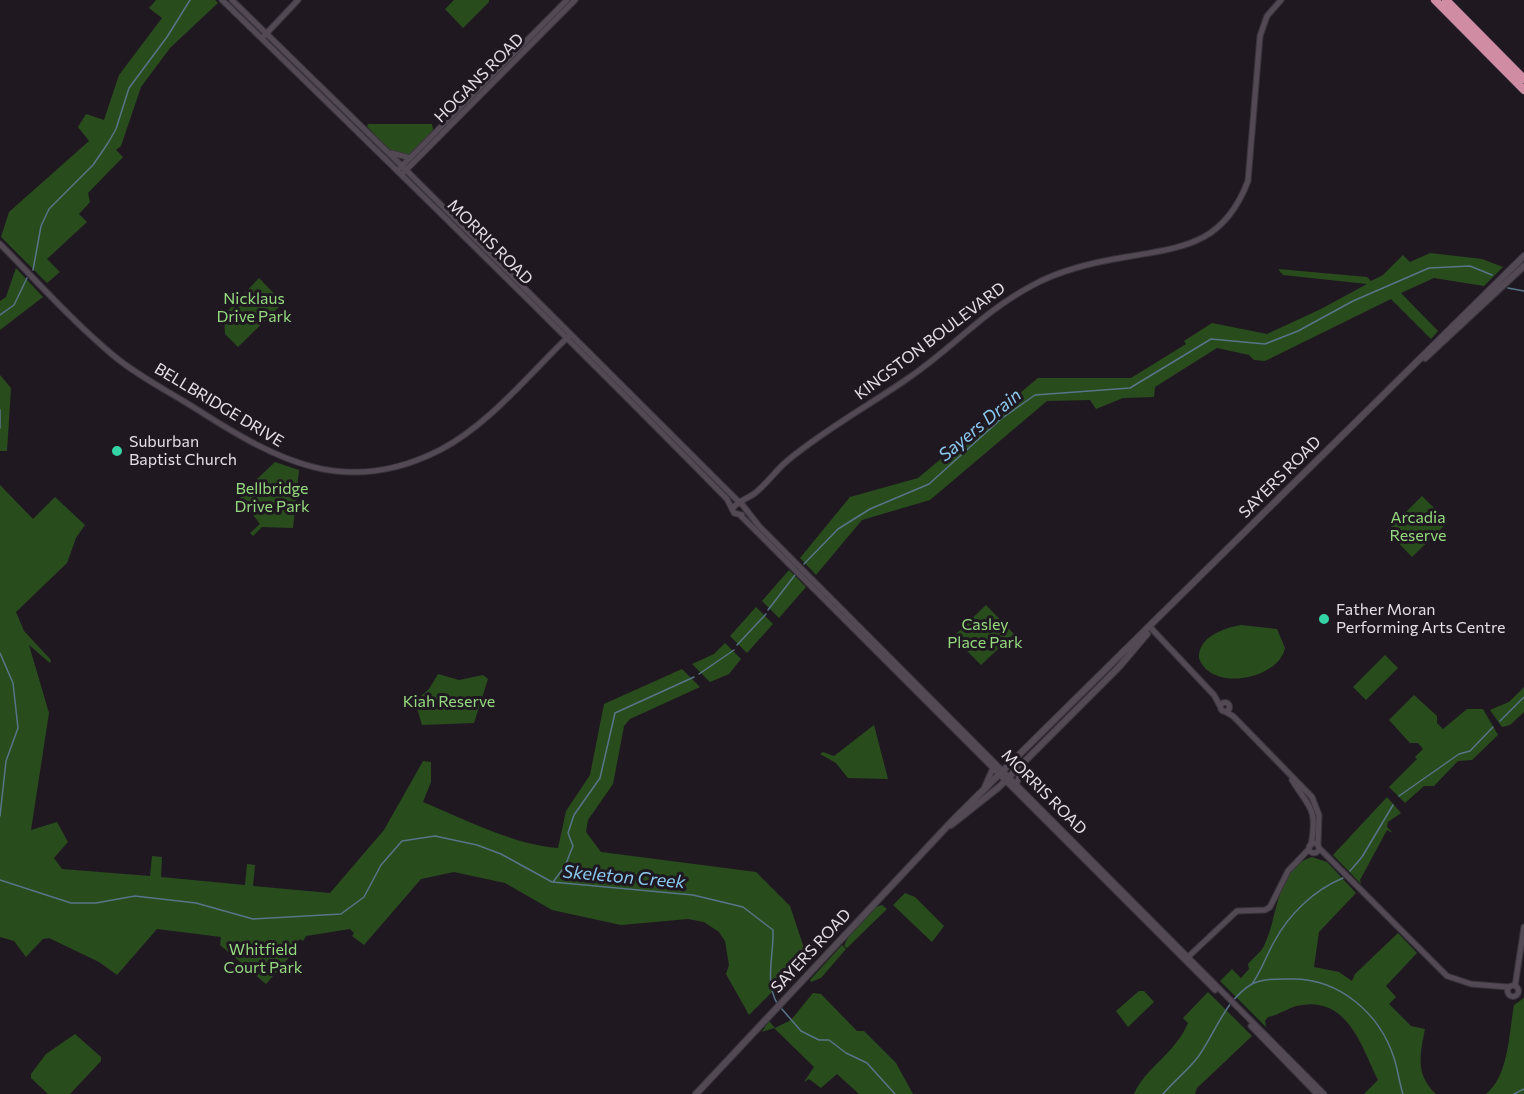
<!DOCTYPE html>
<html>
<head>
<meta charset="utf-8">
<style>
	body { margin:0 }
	canvas { display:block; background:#1f1821 }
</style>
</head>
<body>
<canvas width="1524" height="1094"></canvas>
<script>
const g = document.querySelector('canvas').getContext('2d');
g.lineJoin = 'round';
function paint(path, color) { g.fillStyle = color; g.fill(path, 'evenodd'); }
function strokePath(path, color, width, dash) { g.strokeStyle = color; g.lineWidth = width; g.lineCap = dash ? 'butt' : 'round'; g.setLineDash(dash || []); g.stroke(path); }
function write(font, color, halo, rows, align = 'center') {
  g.font = font + ' Commissioner,sans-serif'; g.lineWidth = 6; g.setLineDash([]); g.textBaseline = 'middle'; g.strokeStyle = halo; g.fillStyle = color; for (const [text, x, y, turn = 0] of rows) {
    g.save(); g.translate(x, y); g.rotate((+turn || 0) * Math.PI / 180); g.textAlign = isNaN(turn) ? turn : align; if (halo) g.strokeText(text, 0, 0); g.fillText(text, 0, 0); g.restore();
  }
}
const green = new Path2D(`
	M156,0H215L218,3L170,48L141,87L121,146L116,150L123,157L88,193L90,202L79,214L87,222L47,259L60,272L47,283L1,237L9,212L89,141L78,127L86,114L104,120L119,75L162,18L149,8Z
	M454,0H489V2L463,28L445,9Z
	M368,124H432L433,130C427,137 418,150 409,155C395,162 375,135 367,126Z
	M1430,253L1482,259L1503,267L1484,286L1434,278L1401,293L1438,331L1431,339L1391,299L1265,361L1254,360L1249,355L1217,348L1155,387L1154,397L1123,398L1096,409L1090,400L1047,401L930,500L862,520L816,575L800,558L850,497L918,478L1038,378H1131L1186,344L1184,341L1212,323L1267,334L1321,309L1367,284L1283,275L1278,269L1367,277L1371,281L1383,275L1403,255L1410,262Z
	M16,268L43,297L0,330V301L6,297Z
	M259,278L283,303L238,347L225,334L224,315Z
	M0,375L11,388L7,451H0Z
	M275,462L299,470L293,528L262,527L253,536L250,533L260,524L239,496Z
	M0,485L33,519L55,497L85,525L76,538L67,563L16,612L24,631L51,660L50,663L29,645L49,713L31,830L57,822L68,842L54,858L62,869L150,876L152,856L162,857L161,877L245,885L247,864L255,865L253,886L330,893L384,830L423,761L431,762V782L423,802C464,819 514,845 558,848L566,811L590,775L604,704L682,669L700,687L630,719L624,726L613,784L588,820L586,832L601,852L756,872L790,906L807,957L749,1015L726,974L729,965L725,941L719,932L704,922L688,919L621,925L552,910L505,883L454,872L421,879L364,945L352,936L354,933L350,929L306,936L303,941L300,939L296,943L299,946L266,984L220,945L221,937L157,929L117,975L99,962L49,938L43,939L26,957L14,941L0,937Z
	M1422,496L1448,522L1412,557L1387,531Z
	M789,570L806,587L779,618L762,601Z
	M986,605L1014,634L981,665L955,639V635Z
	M756,607L773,624L747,653L730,636Z
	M1241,625L1277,629L1285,648C1279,679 1211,693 1199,658C1198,637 1224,628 1241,625Z
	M725,643L741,659L729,674L710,682L692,664L714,654Z
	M1385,655L1398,668L1366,700L1353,687Z
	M438,674L459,680L483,675L488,679L474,723L422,725L415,701L429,689Z
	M1524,687V712L1510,725L1502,727L1490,710L1509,702Z
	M1414,695L1437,716V723L1443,729L1467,709H1483L1498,735L1472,760L1458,761L1434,786H1424L1405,803L1389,787L1417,759L1415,757L1423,749L1418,743H1410L1389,720Z
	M874,725L888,779L848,778L836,763L820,754L823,752L834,756Z
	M1387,797L1401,813L1388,822L1387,827L1393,833L1387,830L1360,880L1361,884L1333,855Z
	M1312,857L1327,862L1356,893L1319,932L1314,967L1339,972L1352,981L1355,974L1398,933L1417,953L1386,986L1396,997L1389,1004L1411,1026L1425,1029C1420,1054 1415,1075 1436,1094H1364L1378,1080C1362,1047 1348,998 1302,1005C1290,1006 1280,1015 1268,1017L1265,1021L1266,1027L1220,981L1232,969L1241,978L1249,969L1248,964C1253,958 1260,953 1264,946C1279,917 1275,868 1312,857Z
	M905,893L915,897L944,926L932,942L893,905Z
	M882,905L887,909L847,948L844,946C848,935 868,907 882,905Z
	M842,945L846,949L821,978L811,982L810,980Z
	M1139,991H1144L1154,1002L1128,1027L1116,1011Z
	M1208,992L1252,1036L1197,1088L1195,1094H1134C1145,1068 1175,1054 1188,1023L1183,1018Z
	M813,993L821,994L857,1031H864L896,1063L913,1094H859L837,1074L821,1088L809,1079L804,1082L814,1067L774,1028L762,1032L769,1021L775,1028L791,1020Z
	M1524,998V1094H1486C1509,1076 1509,1032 1514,1005Z
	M75,1034L101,1057V1061L70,1094H48L31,1078V1074L46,1054Z`);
const stream = new Path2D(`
	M33,270L41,226L49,209L93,165L108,143L116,129L129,88L167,37L190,0
	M1508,288L1524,291
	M0,315L14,305L27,278
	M0,410V428
	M804,564L838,529L870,509L929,484L1001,419L1035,395L1130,388L1211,339L1265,344L1298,331L1353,301L1429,268L1470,266L1492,275
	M768,610L795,575
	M737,645L766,614
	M0,653L13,683L18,728L6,761L0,816
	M699,674L734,650
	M1500,721L1524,697
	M1399,796L1459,754L1470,751L1493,727
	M1350,871L1362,857L1393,805
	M0,880L71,903H96L135,896L196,903L253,919L341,914L364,897L381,865L402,841L435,836L477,845L501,854L552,882L693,895L743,907L773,930C774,956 764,982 778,1005
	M553,882L565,866L573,846L568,833L574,815L600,778L615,713L694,677
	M1252,984C1262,970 1266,956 1274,942C1289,914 1314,890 1343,878
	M781,1008L801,1031L819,1040H829L846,1053L867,1063L895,1094
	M1163,1094C1174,1081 1188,1070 1198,1057C1215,1033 1226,999 1252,984C1263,978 1280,979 1293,979C1340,979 1380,1014 1394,1058C1398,1070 1399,1082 1403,1094
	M1514,1094L1524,1089`);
const tertiary = new Path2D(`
	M222,0C392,165 561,330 727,499L734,513L742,515
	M232,0L402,166L740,503
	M264,36L298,0
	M392,153L410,158
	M400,168L567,0
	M404,172L575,0
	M0,244C37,281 73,322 114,356C139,377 170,392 198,410C278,461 346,498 440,450C490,424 529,374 569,336
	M741,503L759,526L1324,1094
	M733,508C738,501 749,498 755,493C767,484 776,470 787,461C824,430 868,406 907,379C953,348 983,311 1035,284C1063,269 1095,262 1126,257C1185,247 1224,244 1248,181L1260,36L1267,16L1281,0
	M741,516L1215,990
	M1149,626L1214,695L1220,706
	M1220.5 707a4.5 4.5 0 1 1 9 0a4.5 4.5 0 1 1-9 0Z
	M1224,711L1233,716L1312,797L1319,815L1318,846
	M1292,780C1309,808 1318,807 1311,845
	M1017,783L1023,765
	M985,786L993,768
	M1309 848a5 5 0 1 1 10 0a5 5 0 1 1-10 0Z
	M1319,848L1447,976L1471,984L1508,987
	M1188,957L1237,911L1265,910L1270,907L1288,871L1309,849
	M1507.5 991a5.5 5.5 0 1 1 11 0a5.5 5.5 0 1 1-11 0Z
	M1515,986L1524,927
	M1251,1026L1317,1094`);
const secondary = new Path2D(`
	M1425,358L1524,266
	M951,825L999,787L1119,667L1147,634
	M696,1094L954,819L1524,256`);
const trunk = new Path2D(`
	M1435,0L1524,90
	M1446,0L1524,79`);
const markers = [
	[117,451,6,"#35d4a7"],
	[1324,619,6,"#35d4a7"]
];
const streetNames = [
	["HOGANS ROAD",479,78,-45],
	["MORRIS ROAD",490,242,45],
	["KINGSTON BOULEVARD",930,341,-37],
	["BELLBRIDGE DRIVE",219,405,31],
	["SAYERS ROAD",1280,477,-45],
	["MORRIS ROAD",1044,792,45],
	["SAYERS ROAD",811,951,-47]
];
const parkNames = [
	["Nicklaus",254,299],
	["Drive Park",254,317],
	["Bellbridge",272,489],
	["Drive Park",272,507],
	["Arcadia",1418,518],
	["Reserve",1418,536],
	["Casley",985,625],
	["Place Park",985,643],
	["Kiah Reserve",449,702],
	["Whitfield",263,950],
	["Court Park",263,968]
];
const poiNames = [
	["Suburban",129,442],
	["Baptist Church",129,460],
	["Father Moran",1336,610],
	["Performing Arts Centre",1336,628]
];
const waterNames = [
	["Sayers Drain",980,425,-40],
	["Skeleton Creek",624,877,5]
];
paint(green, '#294c1c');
strokePath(stream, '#577589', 1.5);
strokePath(tertiary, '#39343b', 7);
strokePath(secondary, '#39343b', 8);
strokePath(trunk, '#39343b', 9);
strokePath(tertiary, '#524954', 5);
strokePath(secondary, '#524954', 6);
strokePath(trunk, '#d08ca3', 8);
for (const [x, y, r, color] of markers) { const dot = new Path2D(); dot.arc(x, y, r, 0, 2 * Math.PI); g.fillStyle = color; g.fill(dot); strokePath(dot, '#1f1821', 2); }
write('16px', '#e4dee5', '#1f1821', streetNames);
write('16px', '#95da7e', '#1f1821', parkNames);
write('16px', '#e4dee5', '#1f1821', poiNames, 'left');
write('italic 18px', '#8ac9f0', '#1f1821', waterNames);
</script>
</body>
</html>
